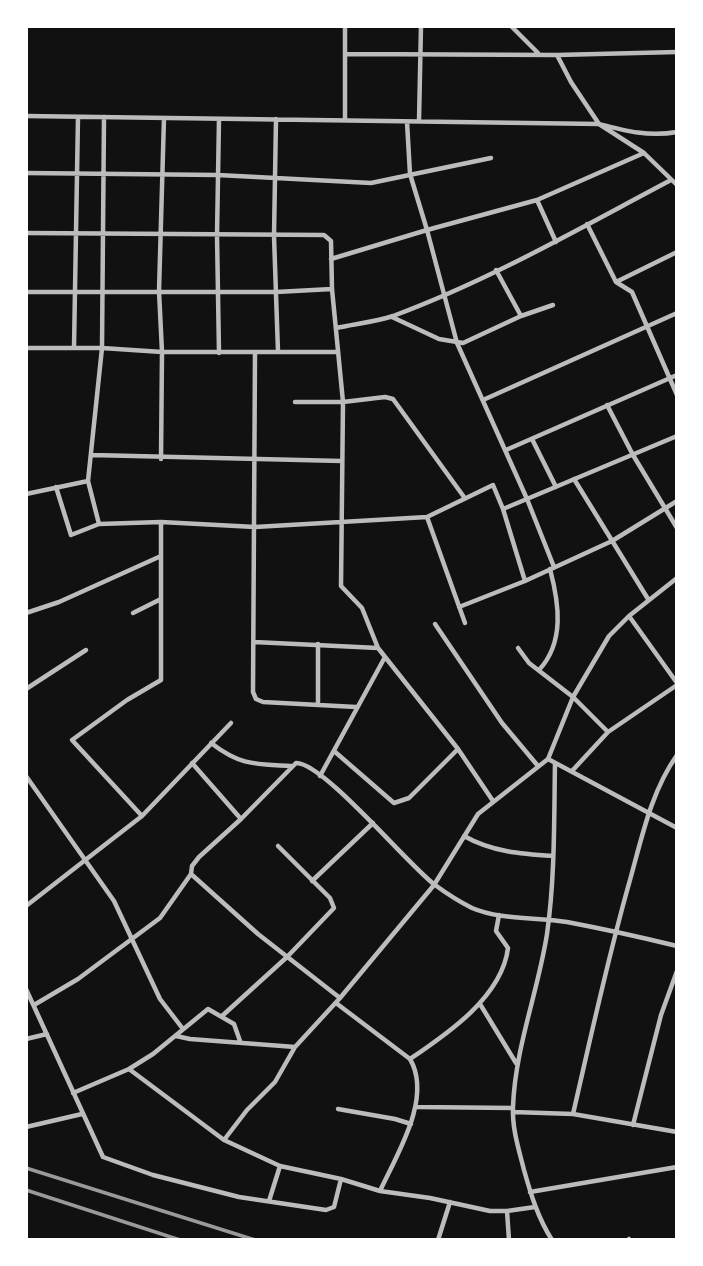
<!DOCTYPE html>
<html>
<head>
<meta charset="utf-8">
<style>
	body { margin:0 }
	#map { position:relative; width:703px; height:1266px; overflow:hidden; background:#111; font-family:Lora,serif }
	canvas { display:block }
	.frame { position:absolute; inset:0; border:28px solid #fff; pointer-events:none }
</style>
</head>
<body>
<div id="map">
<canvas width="703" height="1266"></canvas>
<div class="frame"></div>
</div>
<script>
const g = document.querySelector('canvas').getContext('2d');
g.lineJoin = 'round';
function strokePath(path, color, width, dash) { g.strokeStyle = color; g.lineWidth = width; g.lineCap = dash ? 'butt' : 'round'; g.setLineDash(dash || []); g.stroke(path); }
const minor = new Path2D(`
	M345,26V120
	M511,26L538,53
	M345,54L557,55L677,52
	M557,55L571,82L599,124L644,153L677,185
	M26,116L599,124C626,131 649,137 677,132
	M219,119L217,235L219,353
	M276,119L274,236L278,352
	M419,121L421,26
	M407,122L410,174L427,230L457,343L527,499L554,567
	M26,173L218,175L371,183L491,158
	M537,200L556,242
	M587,224L616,282L632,292L677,395
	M26,233L324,235L331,241L332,289L343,402L341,586L362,608L378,648L458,749L493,801
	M331,259L427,230L537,200L644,153
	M496,270L521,316
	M616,282L677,252
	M26,292H276L332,289
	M392,317L439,339L463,343L521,316L553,305
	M336,328C354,324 375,322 393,316C490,280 580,228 671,180
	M26,348H102L162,352H338
	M74,348L78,117
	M255,353L253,692L256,699L263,702L356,707
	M483,400L677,313
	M295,402H343L385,397L393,399L464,497
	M607,405L633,455L677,528
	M532,439L556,487
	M506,450L677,375
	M92,455L342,461
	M161,459L162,352L159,291L164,118
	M574,479L648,599
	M56,487L71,535L99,524L161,522L255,527L427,517L493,485L503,509L525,581
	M26,494L88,481
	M503,509L677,436
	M427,517L465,623
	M99,524L88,481L102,348L104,117
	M459,607L525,581L612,541L677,501
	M26,613L59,602L161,556
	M133,613L161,599
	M629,616L677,683
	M435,624L502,723L538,766
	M254,642L378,648
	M518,648L529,663L573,697L608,732
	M539,670C565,642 559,603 550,569
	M26,689L86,650
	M318,703V644
	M211,743C241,766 255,764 291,766
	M334,751L394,803L409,798L458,749
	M548,759L677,828
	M192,763L241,819
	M572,771L608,732L677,685
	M26,776L114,901L160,999L183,1029
	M320,776L385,657
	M142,816L72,740L127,700L161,680V522
	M464,836C492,852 522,854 553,856
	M191,874L258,934L340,998
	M312,881L373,823
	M26,906L142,816L231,723
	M26,989L103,1157L153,1175L239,1197L326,1210L334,1207L341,1179
	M336,1003L410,1059C433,1098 396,1156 380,1191
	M480,1004L516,1063
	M34,1005L78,979L160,918L191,874L192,866L199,857L241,819L296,763C323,762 409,866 435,885C446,893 460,902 472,908C500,920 536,917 567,922C604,929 640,937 677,946
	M222,1016L287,957L334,908L330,898L278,846
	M176,1036L190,1039L295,1047
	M26,1039L47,1034
	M410,1059C447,1034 502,997 508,948L496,931L499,915
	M129,1069L224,1140L280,1166L341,1179L380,1191L430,1198L490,1211H507L535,1207
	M73,1093L129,1069L153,1054L208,1009L234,1024L240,1041
	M417,1107L513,1108
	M338,1109L395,1119L411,1124
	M513,1112L573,1114L677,1132
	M573,1114C591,1036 608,957 630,880C642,837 651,792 677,755
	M633,1125L661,1015L677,971
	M26,1127L82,1114
	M224,1140L247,1110L275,1082L295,1047L340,998L434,885L478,814L548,759L573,697L609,636L629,616L677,578
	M530,1192L677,1167
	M269,1201L280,1166
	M507,1211L509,1240
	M438,1240L450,1202
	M552,1240C538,1218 531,1195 524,1170C519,1150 512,1129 513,1107C515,1048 538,992 547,934C555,878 554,820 555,763
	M628,1240L629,1239`);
const rail = new Path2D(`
	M26,1168L255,1240
	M26,1190L180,1240`);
strokePath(minor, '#bcbcbc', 4.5);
strokePath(rail, '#9a9a9a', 3.5);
</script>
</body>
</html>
